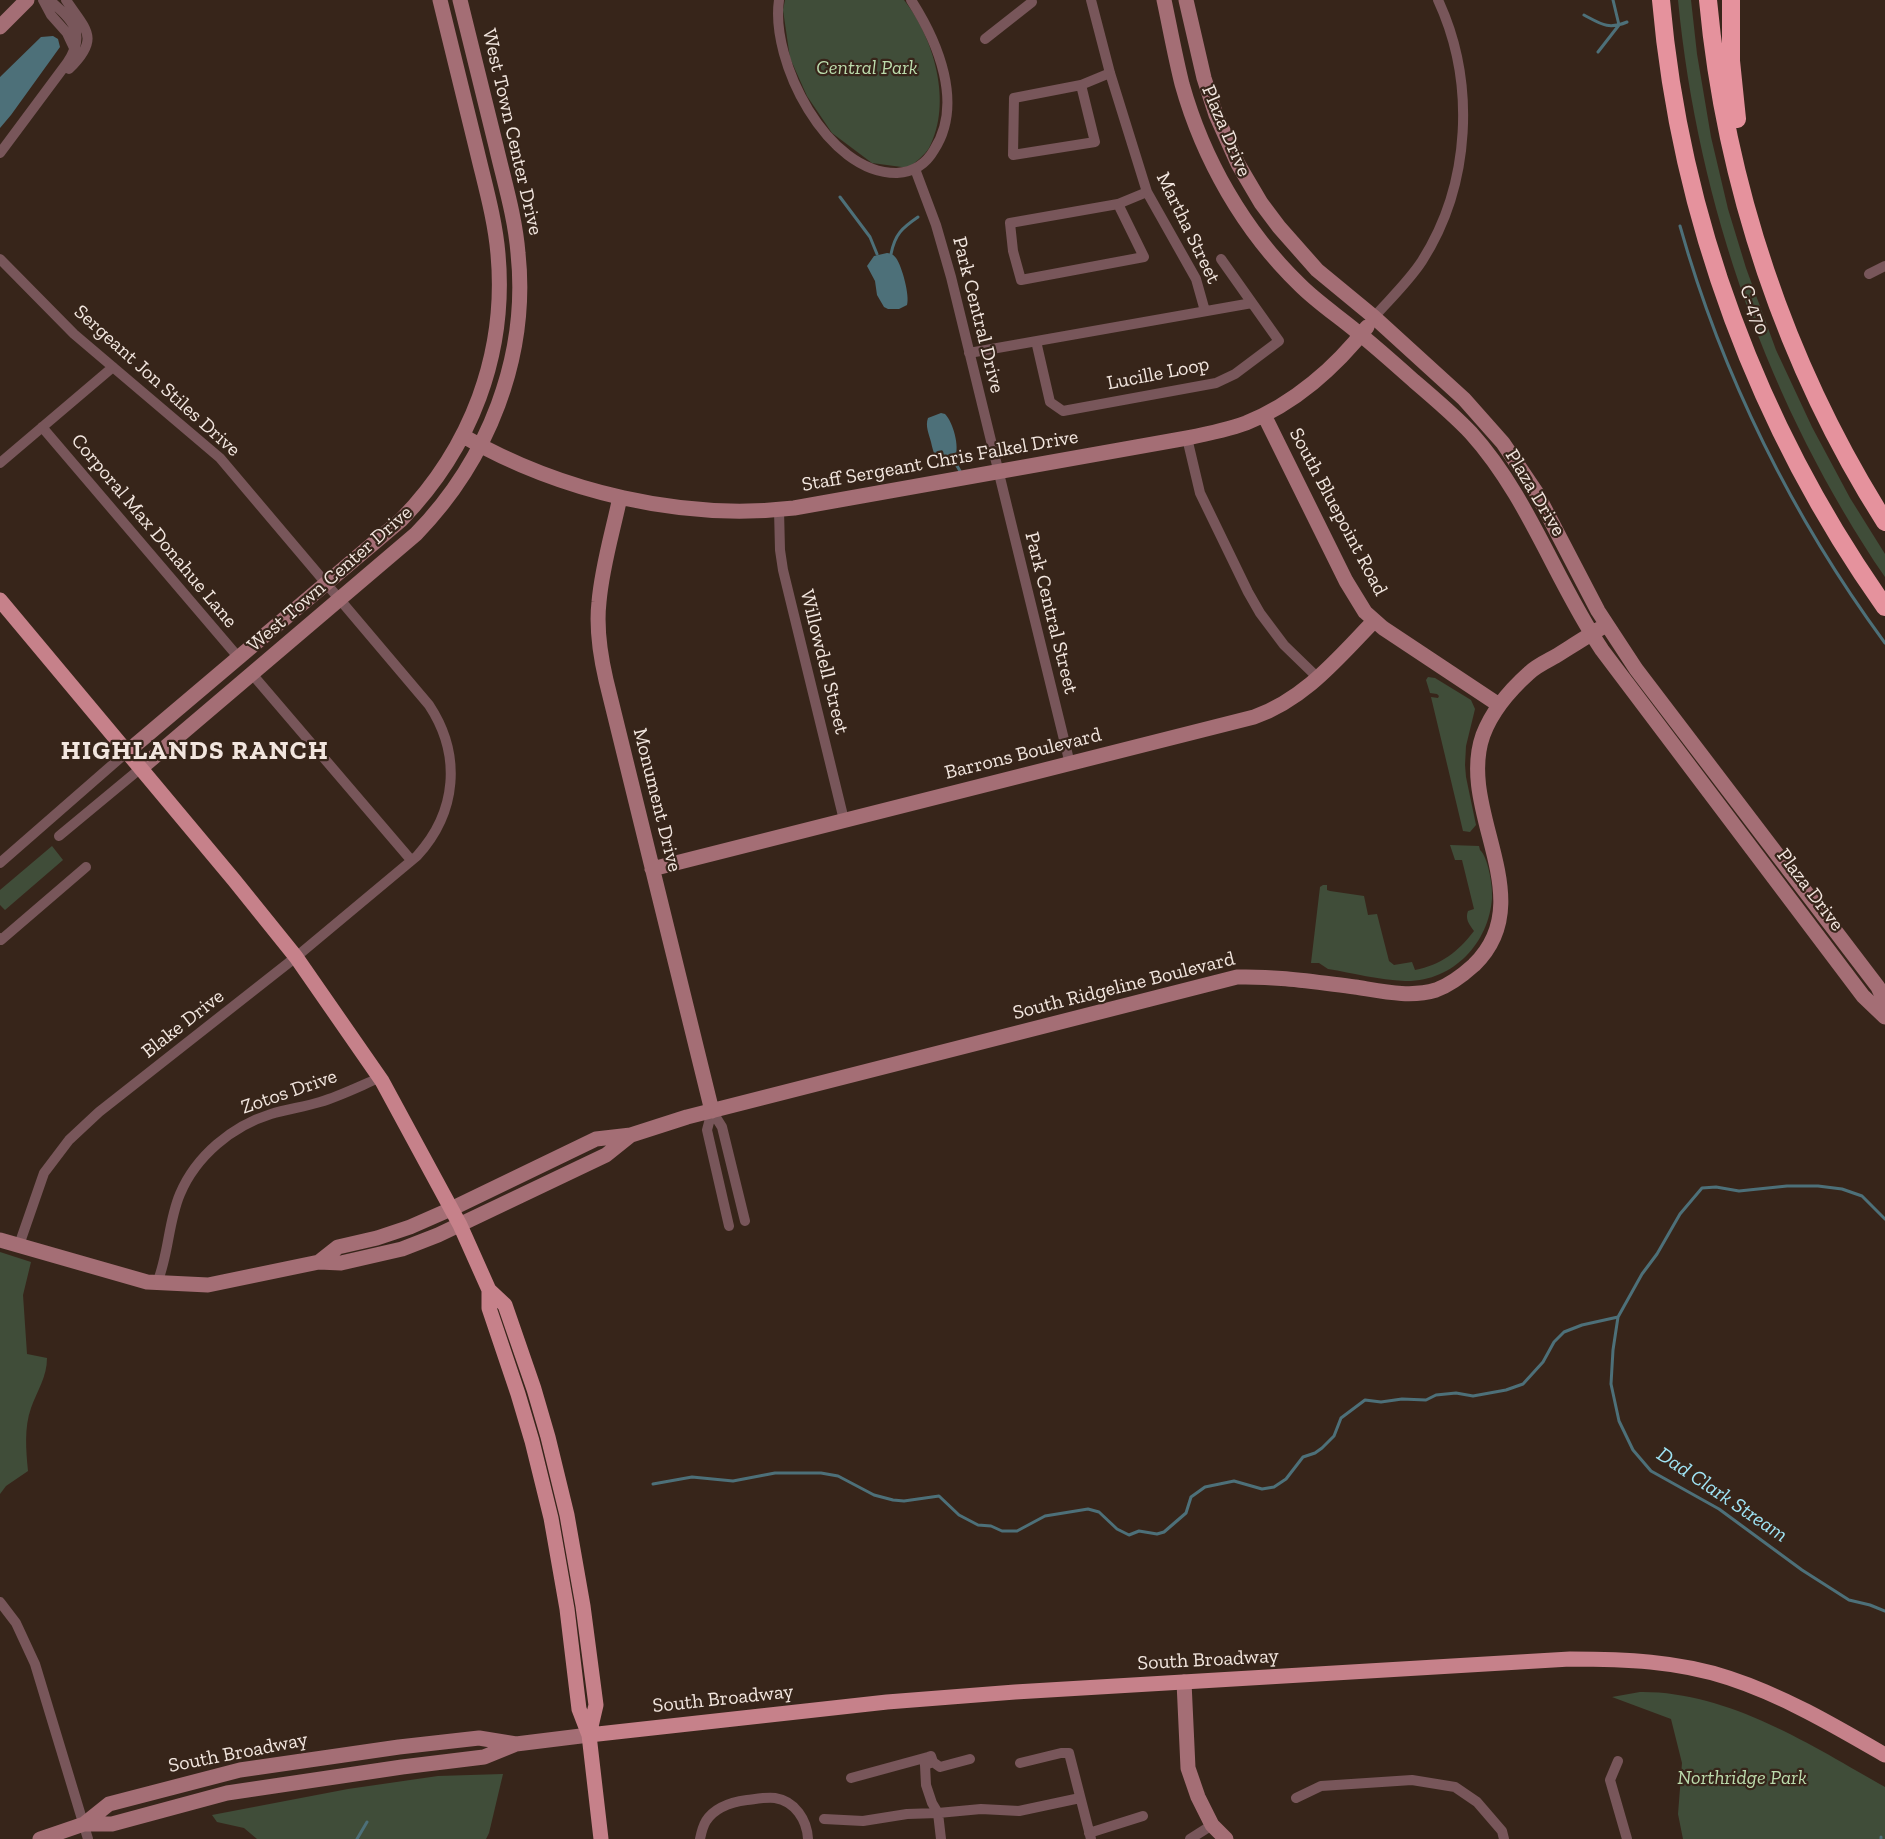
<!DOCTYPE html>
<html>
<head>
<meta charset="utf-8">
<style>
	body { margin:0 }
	canvas { display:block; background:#37251a }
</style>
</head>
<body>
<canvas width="1885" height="1839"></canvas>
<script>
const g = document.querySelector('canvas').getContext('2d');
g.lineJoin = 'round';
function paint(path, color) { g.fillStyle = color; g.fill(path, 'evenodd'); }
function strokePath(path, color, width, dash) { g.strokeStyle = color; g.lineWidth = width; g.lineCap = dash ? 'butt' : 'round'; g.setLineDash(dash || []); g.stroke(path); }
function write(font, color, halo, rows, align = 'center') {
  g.font = font + ' "Zilla Slab",serif'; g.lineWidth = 4.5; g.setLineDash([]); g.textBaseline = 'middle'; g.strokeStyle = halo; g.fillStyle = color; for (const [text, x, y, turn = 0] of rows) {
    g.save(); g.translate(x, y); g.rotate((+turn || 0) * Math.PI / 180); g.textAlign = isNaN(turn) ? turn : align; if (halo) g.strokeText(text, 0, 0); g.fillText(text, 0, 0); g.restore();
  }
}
const green = new Path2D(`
	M785,0H904C934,38 953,103 929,148C925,155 915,162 909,168L872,163L832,133L807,96L790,58L783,10Z
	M1678,0H1691L1697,54L1711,137L1728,209L1746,268L1776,350L1812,427L1850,498L1885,554V577C1769,406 1698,206 1678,0Z
	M1428,677L1435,678L1471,700L1475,709L1466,746L1465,765L1466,777L1476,825L1470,832L1463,831L1431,697L1438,698L1439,696L1437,694L1430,693L1426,680Z
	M1450,845L1479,846L1480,850C1488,857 1493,886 1492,898C1489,943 1453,982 1405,981C1379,980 1353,973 1328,969L1319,963H1311L1320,887L1323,885H1327V890L1330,891L1364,896L1368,915L1377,914L1389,961L1394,965L1412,962L1415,970C1441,965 1458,952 1474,931C1469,924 1465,919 1468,911L1474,909L1462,860H1455Z
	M52,846L63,860L5,910L0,905V890Z
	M0,1252L31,1262L23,1295L27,1354L47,1358C47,1377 37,1391 31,1408C24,1428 26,1450 28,1471L6,1486L0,1494Z
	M1640,1692C1728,1691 1811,1745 1885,1787V1839H1683L1678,1814L1682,1763L1671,1719L1612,1697Z
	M503,1774L489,1833L486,1839H257L244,1828L217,1822L212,1815L348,1789L438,1776Z`);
const water = new Path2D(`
	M53,36L58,39L60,47L11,115L0,128V77L41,37Z
	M887,253C892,254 893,254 896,258C902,266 910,296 907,305L899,309H888L884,307L877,295L875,281L867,266L874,256Z
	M941,413L945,414C953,422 960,447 955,457C938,469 934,456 931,442C929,434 925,426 928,418Z`);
const stream = new Path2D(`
	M1584,15C1601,24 1608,30 1627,22
	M1598,52L1619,25L1613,0
	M840,197L870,237L877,254
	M1680,226C1722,375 1793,518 1885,643
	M891,254C895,234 902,228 918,217
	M953,459L960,471
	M1618,1317L1613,1350L1611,1384L1619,1421L1633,1450L1651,1471L1719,1509L1802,1570L1849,1600L1870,1605L1885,1611
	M653,1484L692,1477L733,1481L775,1473H821L838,1476L874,1495L893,1500L904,1501L939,1496L959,1515L978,1525L991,1526L1002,1531H1017L1045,1516L1088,1509L1099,1512L1117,1529L1129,1535L1139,1531L1157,1534L1164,1532L1186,1513L1191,1497L1205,1487L1234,1481L1262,1489L1274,1487L1286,1479L1303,1457L1315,1453L1322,1448L1334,1436L1341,1418L1365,1400L1381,1402L1402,1399L1426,1400L1436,1395L1456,1393L1473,1396L1506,1390L1523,1384L1543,1362L1554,1342L1564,1332L1582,1325L1618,1317L1642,1274L1657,1254L1680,1214L1702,1188L1716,1187L1739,1191L1787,1186H1818L1842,1189L1862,1196L1885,1219
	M357,1839L367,1822
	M1881,1839V1837`);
const street = new Path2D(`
	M43,0L51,15L67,33L75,50
	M66,0C86,30 101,38 69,69
	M779,0C770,61 827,174 897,173C913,172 926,164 934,150C964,104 938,42 911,0
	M1091,0L1110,73L1147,192L1196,279L1205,311
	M985,39L1032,2
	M1081,85L1095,142L1013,155L1014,98L1081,85L1110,73
	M0,153L67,63C87,34 73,19 49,0
	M915,169L936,225L951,277L1070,764
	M1118,204L1144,257L1021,280L1013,251L1010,223L1118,204L1147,192
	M0,259L74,334L220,458L429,705C462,755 457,812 417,856L296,957L99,1112L69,1140L44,1173L19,1245
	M1869,274L1885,266
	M1374,317C1390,299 1409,281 1422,261C1471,184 1476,82 1438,0
	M1036,341L1050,402L1063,411L1216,383L1235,374L1279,341L1221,259
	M969,353L1252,303
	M42,427L239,658
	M1187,438L1200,493L1248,592L1260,613L1284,645L1318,678
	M0,463L113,367
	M779,510L780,550L783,570L844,820
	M252,674L411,860
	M59,836L141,768
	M0,863L127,752
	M0,938L1,940L86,867
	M712,1111L707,1130L729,1226
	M712,1111L722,1127L745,1221
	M157,1283C169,1254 168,1222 180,1194C196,1156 232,1126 271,1114C287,1109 304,1107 320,1102C340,1096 360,1086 379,1078
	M0,1602L16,1623L35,1664L88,1839
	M1618,1761L1610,1780L1627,1839
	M933,1762L925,1765L926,1785L932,1803L938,1813L941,1839
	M1020,1763L1061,1753H1069L1091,1839
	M851,1778L928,1757L931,1756L933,1762L940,1767L970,1759
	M1296,1798L1321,1786L1412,1780L1455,1787L1477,1802L1502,1831L1504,1839
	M824,1819L863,1821L907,1814L938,1813L981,1809L1019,1811L1080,1798
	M1089,1833L1143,1816
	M700,1839C701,1834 703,1826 706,1821C715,1807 732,1802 747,1800C756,1799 766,1797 775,1798C795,1801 807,1820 808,1839
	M1190,1839L1212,1825`);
const secondary = new Path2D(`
	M1164,0C1170,28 1175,56 1182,84C1203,159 1244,231 1300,285C1317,302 1338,316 1356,331C1376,347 1395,364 1414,381C1434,398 1454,415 1471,433C1528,496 1555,580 1602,650L1863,996L1885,1017
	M1186,0L1204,78L1216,115L1238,164L1261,203L1279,227L1317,270L1374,317L1464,399L1503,443L1536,492L1598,611L1636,669L1878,987L1885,1002
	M0,27L27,0
	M1264,415L1346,581L1365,612L1383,628L1499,705
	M463,436C561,492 682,521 794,508L1187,438C1207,434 1227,430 1246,423C1294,404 1336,367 1367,327
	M620,497C613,531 602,566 599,602C596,628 600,654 606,680L712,1111
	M127,752L401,520C471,448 507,354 498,254C495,219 485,185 477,151C465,101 452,50 440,0
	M141,768L416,534C488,460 529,357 518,253C515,216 504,181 496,146C484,97 472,49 460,0
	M652,869L1254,717C1305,699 1338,658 1374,621
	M0,1240L147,1282L208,1285L319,1262L341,1263L402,1249L438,1235L606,1155L631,1135
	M319,1262L338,1247L377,1238L410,1227L451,1209L596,1139L631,1135L687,1117L1237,977C1278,976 1314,982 1355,987C1381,991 1410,998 1436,990C1450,985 1464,974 1474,965C1542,899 1456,811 1483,735C1492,711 1510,690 1529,673C1536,666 1547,661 1556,656C1572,646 1589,635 1606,625
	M1184,1682L1188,1768L1198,1797L1212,1825L1226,1839
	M84,1824L109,1804L240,1770L399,1747L479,1738L516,1744
	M40,1839L84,1824H112L227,1793L402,1767L484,1757L516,1744L589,1735`);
const primary = new Path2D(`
	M0,600L234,880L296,957L382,1081L460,1225L489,1290V1308L518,1394L532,1441L551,1518L567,1609L579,1709L589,1735L601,1839
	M489,1290L505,1305L534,1389L548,1437L567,1515L583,1606L596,1705L589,1735
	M589,1735L887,1702L1015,1692L1570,1659C1624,1659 1678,1661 1729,1678C1784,1696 1835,1726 1885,1755`);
const highway = new Path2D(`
	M1661,0C1680,218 1759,429 1885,607
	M1708,0C1725,184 1786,366 1885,522
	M1731,0V61L1737,119`);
const parkNames = [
	["Central Park",867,68],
	["Northridge Park",1742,1778]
];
const streetNames = [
	["Plaza Drive",1226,131,67],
	["West Town Center Drive",512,132,77],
	["Martha Street",1188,228,64],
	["C-470",1754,310,70],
	["Park Central Drive",978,315,76],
	["Lucille Loop",1158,374,-11],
	["Sergeant Jon Stiles Drive",157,381,42],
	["Staff Sergeant Chris Falkel Drive",940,461,-10],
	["Plaza Drive",1535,493,59],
	["South Bluepoint Road",1338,512,62],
	["Corporal Max Donahue Lane",154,531,50],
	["West Town Center Drive",330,579,-41],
	["Park Central Street",1051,613,76],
	["Willowdell Street",824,662,76],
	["Barrons Boulevard",1023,754,-14],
	["Monument Drive",657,800,76],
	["Plaza Drive",1810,890,53],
	["South Ridgeline Boulevard",1124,986,-14],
	["Blake Drive",183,1024,-38],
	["Zotos Drive",289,1092,-19],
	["South Broadway",1208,1660,-3],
	["South Broadway",723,1699,-6],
	["South Broadway",238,1753,-11]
];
const waterNames = [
	["Dad Clark Stream",1722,1495,34]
];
const districtNames = [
	["HIGHLANDS RANCH",195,752]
];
paint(green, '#404d39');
paint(water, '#4d7079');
strokePath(stream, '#4d7079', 3);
strokePath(street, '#78565a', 10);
strokePath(secondary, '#a46e75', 15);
strokePath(primary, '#c6818a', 15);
strokePath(highway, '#e5929d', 18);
write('italic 20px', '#bcdcad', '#37251a', parkNames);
write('20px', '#f2e6df', '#37251a', streetNames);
write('italic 21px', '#9fe3f4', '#37251a', waterNames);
g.letterSpacing = '1.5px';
write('bold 26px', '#f2e6df', '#37251a', districtNames);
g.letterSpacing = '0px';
</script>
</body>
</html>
